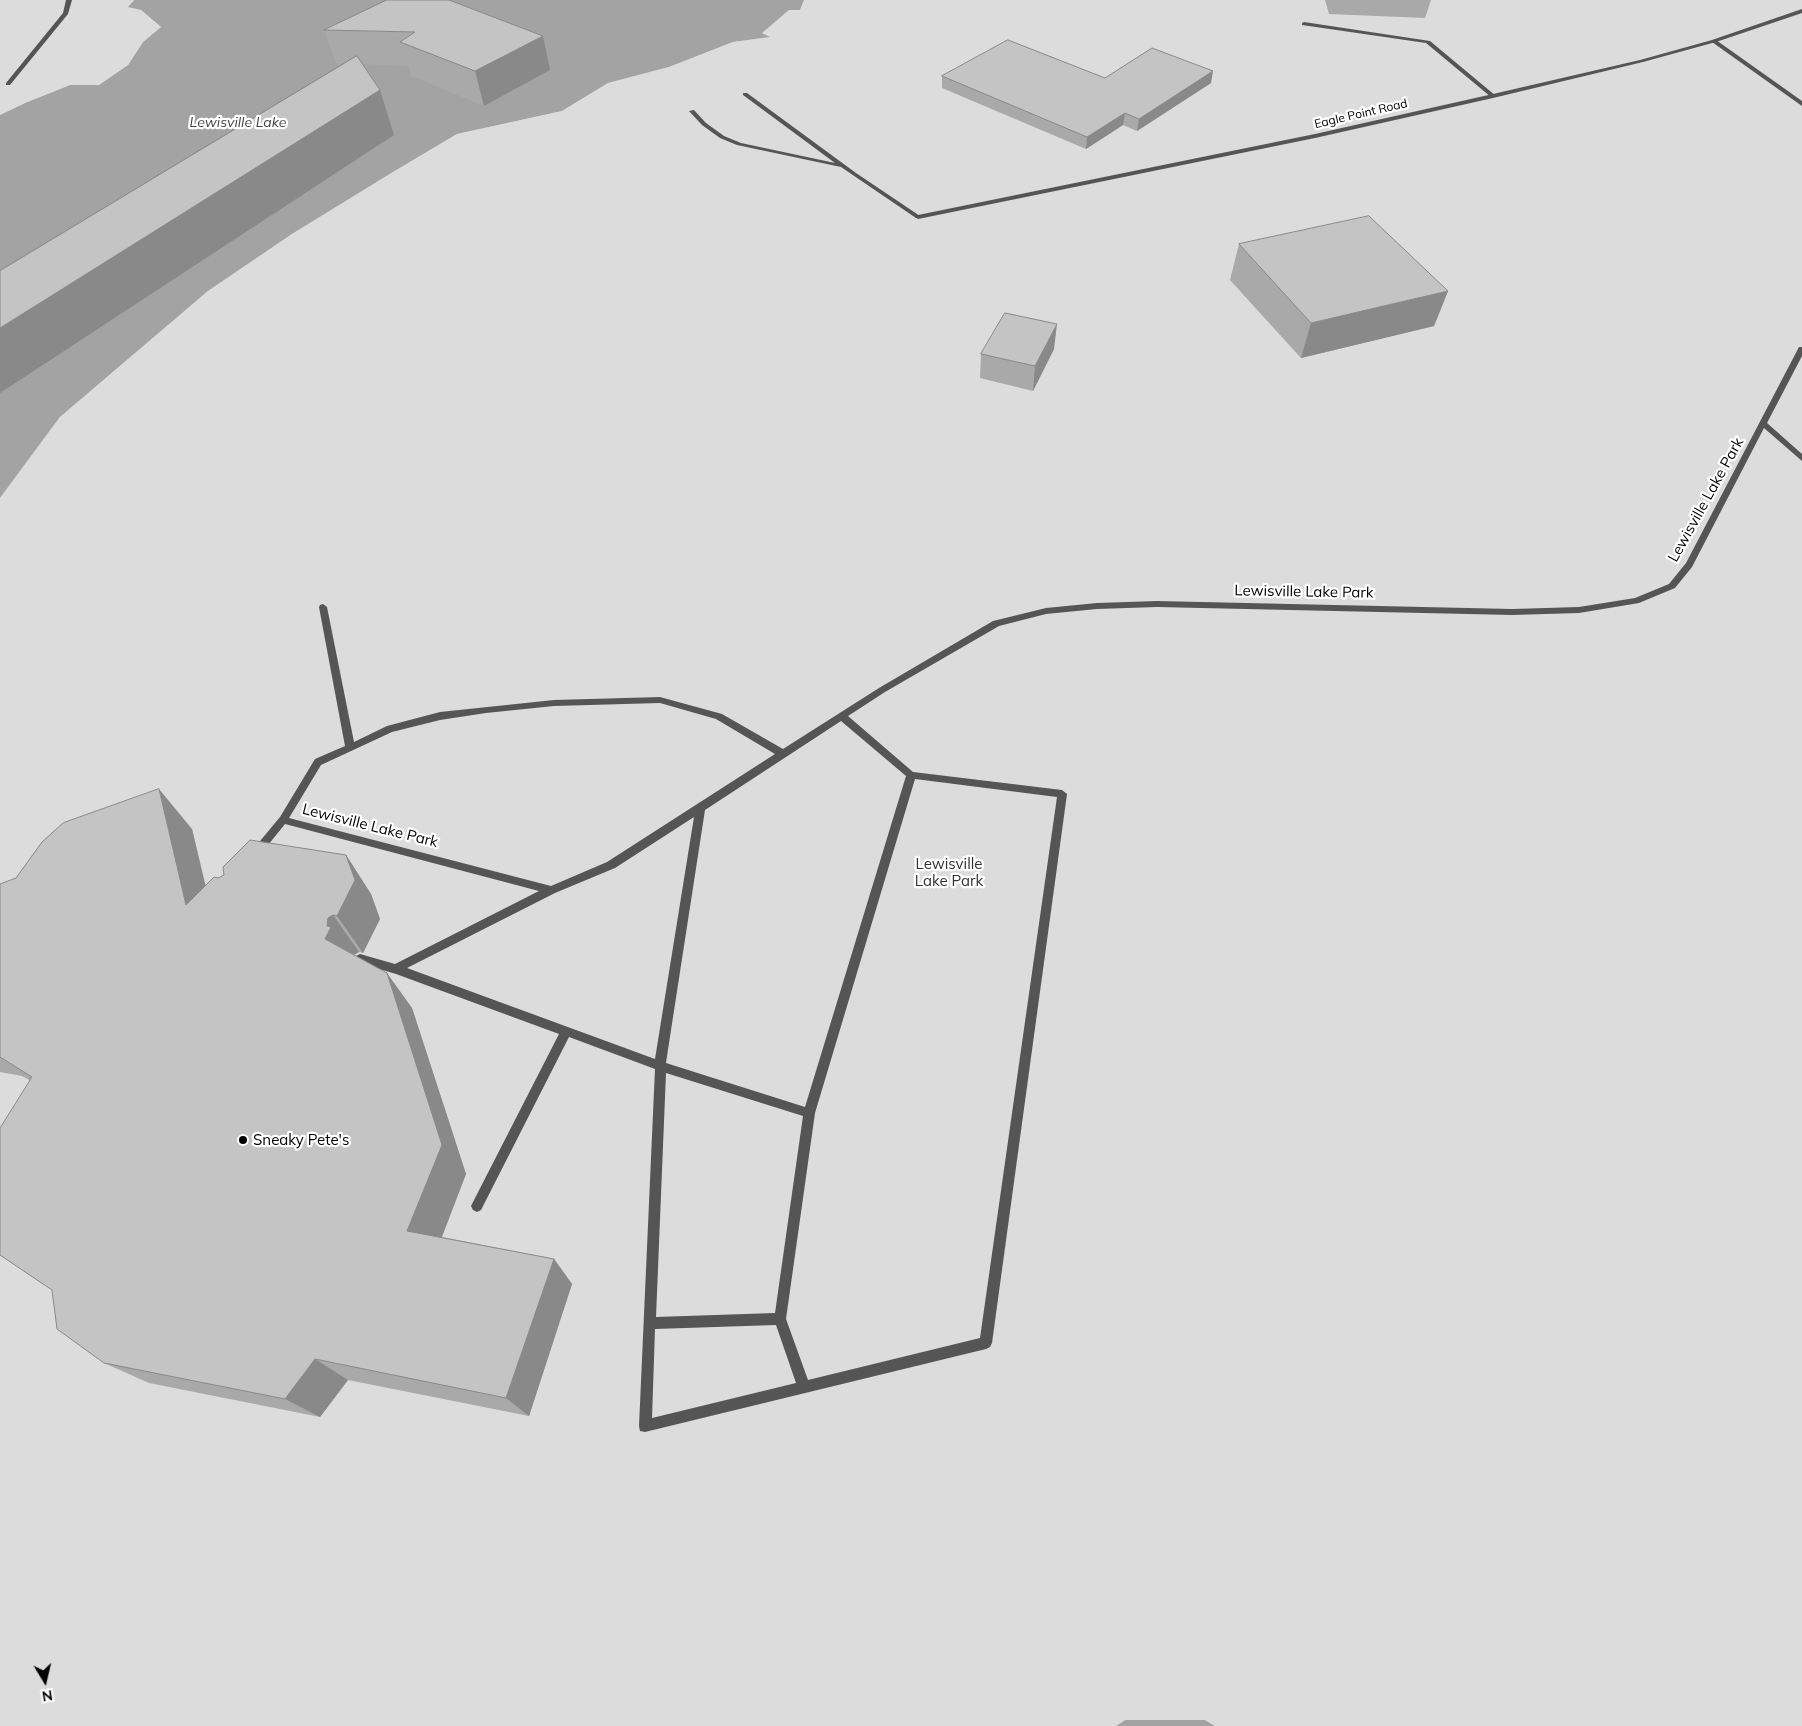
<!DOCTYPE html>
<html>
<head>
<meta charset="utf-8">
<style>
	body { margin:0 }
	#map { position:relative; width:1802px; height:1726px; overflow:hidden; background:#fff; font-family:Mulish,sans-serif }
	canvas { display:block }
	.north { position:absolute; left:20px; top:1656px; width:50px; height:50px; -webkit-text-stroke:4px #fff; paint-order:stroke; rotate:171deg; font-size:14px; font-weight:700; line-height:20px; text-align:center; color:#000 }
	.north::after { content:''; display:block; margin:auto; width:18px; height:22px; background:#000; clip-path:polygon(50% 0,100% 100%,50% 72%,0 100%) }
</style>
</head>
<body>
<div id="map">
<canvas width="1802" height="1726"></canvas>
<div class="north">N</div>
</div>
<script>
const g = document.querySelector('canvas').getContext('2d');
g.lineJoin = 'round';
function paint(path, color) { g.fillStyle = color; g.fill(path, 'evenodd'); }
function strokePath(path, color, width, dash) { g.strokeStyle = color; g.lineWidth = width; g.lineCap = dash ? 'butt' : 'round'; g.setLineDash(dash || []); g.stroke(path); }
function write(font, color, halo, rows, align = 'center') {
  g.font = font + ' Mulish,sans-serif'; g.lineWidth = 4.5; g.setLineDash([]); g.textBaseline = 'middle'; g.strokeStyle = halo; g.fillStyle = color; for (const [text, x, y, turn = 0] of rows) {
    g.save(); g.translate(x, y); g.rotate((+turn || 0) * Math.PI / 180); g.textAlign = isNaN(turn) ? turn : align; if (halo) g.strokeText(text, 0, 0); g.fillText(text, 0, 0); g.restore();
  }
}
const green = new Path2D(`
	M0,0H134L129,6L141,10L161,27L143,42L128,65L99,85H70L25,103L0,115Z
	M804,0H1802V1726H1215L1205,1720H1125L1116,1726H0V498L60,417L208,291L292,234L393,172L457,134L562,111L608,83L669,67L733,42L769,37L761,33L789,10H800Z`);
const water = new Path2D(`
	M134,0H804L800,10H789L762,33L770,37L733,42L669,67L608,83L562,111L457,134L393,172L292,234L208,291L60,417L0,498V115L25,103L70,85H99L128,65L143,42L161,27L141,10L128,7Z
	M1125,1720H1205L1215,1726H1116Z`);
const lane = new Path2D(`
	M66,0H72L68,14L10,85H6V83L63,13Z
	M1304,22L1430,41L1496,96L1491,97L1426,43L1302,25V23Z
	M1712,40H1716L1802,101V106L1712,42Z
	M743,93H747L856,173L920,216V218H916L841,167L737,145L720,138L702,125L689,111L694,110L706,123L724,136L741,143L835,163L743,95Z
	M1799,347H1802V356L1767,423L1802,454V461L1764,428L1692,567L1675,588L1639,603L1579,613L1512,615L1157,607L1097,609L1046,614L999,626L885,692L848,716L913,772L1062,790L1067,794L992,1343L990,1347L986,1349L645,1432L640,1431L639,1426L655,1069L569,1037L481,1210L477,1212L473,1210L471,1206L473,1202L559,1034L396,974L356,962L355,959L356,956L360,954L395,964L539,891L285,824L260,855H252L251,852L280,817L315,759L345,746L319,607L320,605L323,604L327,607L354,742L387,726L440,712L554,700L660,697L722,714L783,749L879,688L993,621L1046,608L1097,603L1157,601L1512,609L1579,607L1635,598L1669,584L1686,563ZM660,703L716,719L775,754L607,862L551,886L289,818L321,765L392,732L440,720L486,713L554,706ZM841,721L906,776L805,1107L666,1063L667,1056L705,810ZM915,779L1057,797L980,1338L808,1380L786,1319L815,1113ZM694,817L655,1059L407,968L555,893L615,868ZM666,1073L803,1116L775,1313L656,1317ZM776,1325L796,1383L652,1418L655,1329Z`);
const street = new Path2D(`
	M1802,9V13L1716,42L1643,62L1493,98L1315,138L918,219L915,217L918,215L1315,134L1493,94L1640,60L1712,40Z`);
const wall = new Path2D(`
	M387,0L550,70L484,106L411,76L408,66L362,64L394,135L0,393V271L345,64L336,63L324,30Z
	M1325,0H1431L1425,18L1329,14Z
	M942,76L1105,78L1211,83L1137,131L1123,125L1086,149L942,88Z
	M1239,244L1448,291L1434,326L1301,358L1230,280Z
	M1054,349L1033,391L980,378L981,354Z
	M192,829L205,885L218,878L346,855L371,894L380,919L363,953L359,952L354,955L412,1008L466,1174L442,1237L554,1259L572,1284L529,1416L348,1380L320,1417L149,1383L104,1363L29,1080L22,1076L0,1072V884L16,878Z`);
const shadedWall = new Path2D(`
	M543,36L550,70L484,106L475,71Z
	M1213,71L1211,83L1137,131L1139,119Z
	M380,90L394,135L0,393V328Z
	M1125,113L1123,125L1086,149L1087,137Z
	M1448,291L1434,326L1301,358L1311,323Z
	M1057,324L1054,349L1033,391L1035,366Z
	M159,789L192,829L219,942L186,905Z
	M346,855L371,894L380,919L363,953L337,916Z
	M333,915L359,952L354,955L325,939L327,926L328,918Z
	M387,973L412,1008L466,1174L434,1257L407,1231Z
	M554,1259L572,1284L529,1416L506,1398Z
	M315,1359L348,1380L320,1417L285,1399Z`);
const building = new Path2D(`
	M387,0H449L543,36L475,71L400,42L415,32L324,30Z
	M1008,40L1105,78L1152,48L1213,71L1139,119L1125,113L1087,137L942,76Z
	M357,56L380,90L0,328V271Z
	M1369,216L1448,291L1311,323L1239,244Z
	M1005,313L1057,324L1035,366L981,354Z
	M159,789L186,905L214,877L218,878L224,875L223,867L250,840L346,855L355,880L337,916L333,915L328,918L327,926L331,927L325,939L387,973L442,1145L407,1231L554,1259L506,1398L315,1359L285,1399L104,1363L57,1329L52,1290L0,1255V1128L32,1077L0,1057V884L16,878L42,842L63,823Z`);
const markers = [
	[243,1140,5,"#000"]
];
const farStreetnames = [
	["Eagle Point Road",1361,114,-13]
];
const farWaternames = [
	["Lewisville Lake",238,123]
];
const streetNames = [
	["Lewisville Lake Park",1706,500,-61],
	["Lewisville Lake Park",1304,592,1],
	["Lewisville Lake Park",370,826,14]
];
const parkNames = [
	["Lewisville",949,864],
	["Lake Park",949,881]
];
const poiNames = [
	["Sneaky Pete's",253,1140]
];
paint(green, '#dcdcdc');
paint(water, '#a3a3a3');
paint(lane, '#555');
paint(street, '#555');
paint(wall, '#a9a9a9');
paint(shadedWall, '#898989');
paint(building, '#c4c4c4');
strokePath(building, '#898989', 1);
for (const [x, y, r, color] of markers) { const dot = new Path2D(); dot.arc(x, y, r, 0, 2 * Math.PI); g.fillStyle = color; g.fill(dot); strokePath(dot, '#fff', 2); }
write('12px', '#000', '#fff', farStreetnames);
write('italic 14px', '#444', '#fff', farWaternames);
write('15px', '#000', '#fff', streetNames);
write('15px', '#333', '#fff', parkNames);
write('15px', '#000', '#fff', poiNames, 'left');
</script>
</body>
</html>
